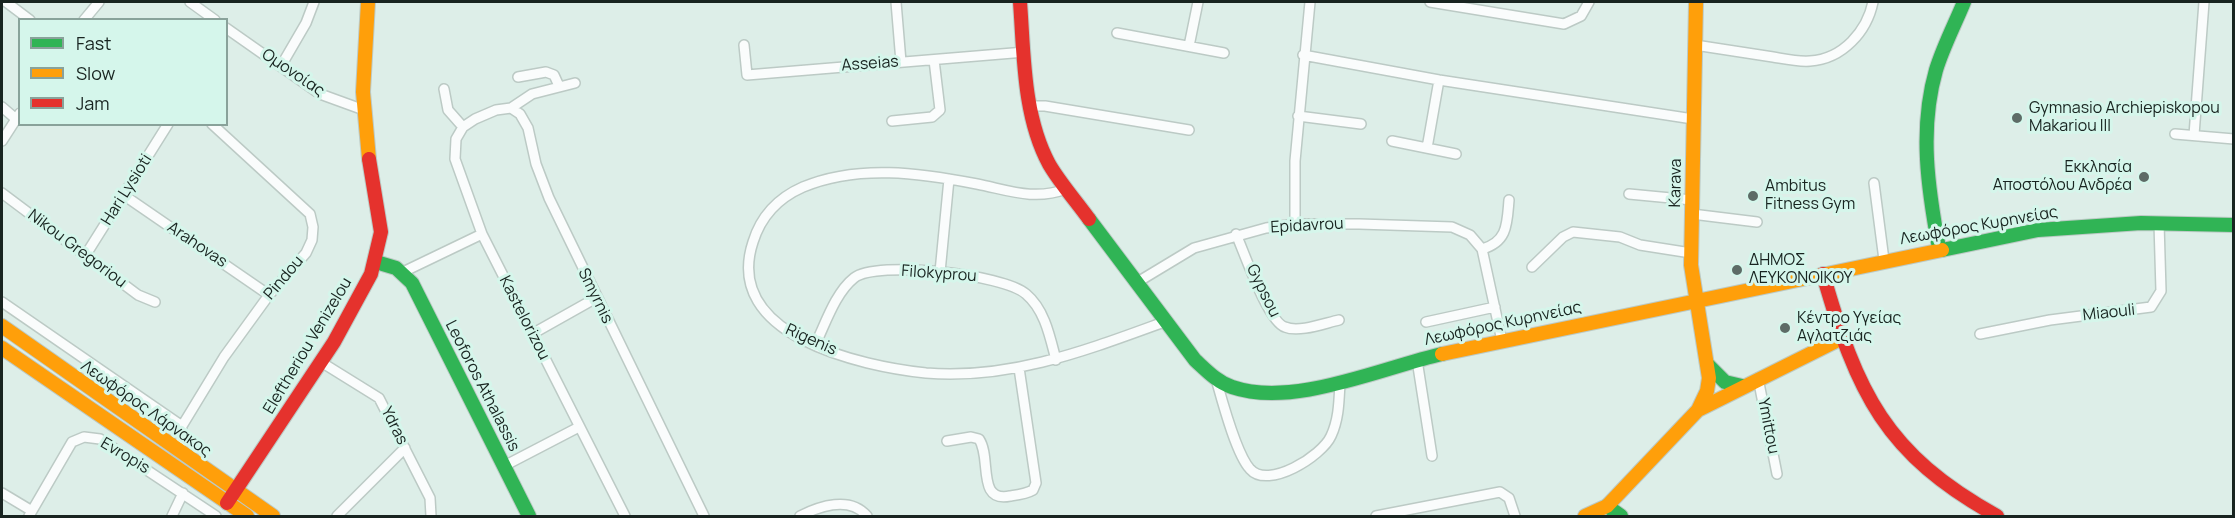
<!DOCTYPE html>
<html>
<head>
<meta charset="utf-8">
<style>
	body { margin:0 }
	#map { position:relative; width:2235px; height:518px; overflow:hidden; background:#ddeee8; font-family:Manrope,sans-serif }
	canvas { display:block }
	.frame { position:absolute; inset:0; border:3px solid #182420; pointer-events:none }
	.legend { position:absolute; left:18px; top:18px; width:210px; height:108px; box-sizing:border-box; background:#d5f6eb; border:2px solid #89a29a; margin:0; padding:8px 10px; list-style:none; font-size:18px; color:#182420 }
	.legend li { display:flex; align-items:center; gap:12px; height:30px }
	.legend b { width:30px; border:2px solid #89a29a }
</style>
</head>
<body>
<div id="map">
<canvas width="2235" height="518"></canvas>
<div class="frame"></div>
<ul class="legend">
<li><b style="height:8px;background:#30b455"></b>Fast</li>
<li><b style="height:8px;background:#ff9f0a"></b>Slow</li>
<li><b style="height:8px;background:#e5322d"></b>Jam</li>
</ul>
</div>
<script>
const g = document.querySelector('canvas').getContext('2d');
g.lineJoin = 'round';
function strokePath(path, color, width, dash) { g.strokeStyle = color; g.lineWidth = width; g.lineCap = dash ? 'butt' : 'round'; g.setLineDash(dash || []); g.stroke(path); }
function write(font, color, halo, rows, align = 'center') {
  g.font = font + ' Manrope,sans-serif'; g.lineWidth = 6; g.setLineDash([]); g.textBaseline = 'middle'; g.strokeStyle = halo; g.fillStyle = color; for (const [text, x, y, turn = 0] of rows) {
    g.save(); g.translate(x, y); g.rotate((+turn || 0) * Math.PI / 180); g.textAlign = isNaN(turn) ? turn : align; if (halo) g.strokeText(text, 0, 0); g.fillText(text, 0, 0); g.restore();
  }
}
const street = new Path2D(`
	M6,2L30,20
	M190,2L215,20
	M896,2L901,62
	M1430,2L1564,24L1581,16L1589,2
	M84,20L99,2
	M226,28L320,94L364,110
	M1117,33L1224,53
	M744,45L747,75L1025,52
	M1695,45C1721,49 1747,53 1773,57C1785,59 1798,62 1810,61C1843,59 1867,31 1873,2
	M1189,46L1198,2
	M1303,55L1439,80L1693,119
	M281,66L306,23L314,2
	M518,77L546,72L554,75L559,86
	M444,89L448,110L463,127
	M1029,106H1045L1189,130
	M2,107L16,119
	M511,108L532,94L575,83
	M1298,116L1361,124
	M892,121L932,117L940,110L934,60
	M2175,134L2234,139
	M2194,135L2204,2
	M2,141L20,113
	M1392,141L1456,154
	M1427,148L1439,80
	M1874,183L1884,260
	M1066,189C1034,201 1008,190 977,184C920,173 858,164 803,187C778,198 761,216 753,242C722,336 861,366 926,373C1010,380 1087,350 1164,322
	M2,193L138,295L155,302
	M1629,194L1692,200
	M125,196L269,295
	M1692,214L1757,222
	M1295,224V161L1310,2
	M1236,234C1244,252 1268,322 1285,327C1299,333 1325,323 1339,320
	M1482,249C1508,242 1507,223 1509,200
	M85,256L168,124
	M1532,267L1563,237L1573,232L1620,237L1640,245L1691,253
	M403,272L482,234
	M940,272L949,179
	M1136,283L1194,248L1266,228L1295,224H1359L1452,227L1470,235L1482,249L1502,341
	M2,302L182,426
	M1426,322L1495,307
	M532,334L596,298
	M1980,334L2050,320L2151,307L2161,291L2159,223
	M815,345C825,325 835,293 854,278C877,260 1003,274 1026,294C1045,310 1050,337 1056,360
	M1417,360L1432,456
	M321,362L379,398L430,498L431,516
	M1758,378L1777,474
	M1216,379C1222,400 1236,454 1250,469C1268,490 1322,456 1331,436C1339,419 1339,401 1340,382
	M947,441L971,437L979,439C992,458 976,503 1010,496C1017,495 1026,494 1033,490L1036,483L1019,368
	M180,452L182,426L224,357L269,295L306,253L312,240L313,227L310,214L212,124
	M504,466L579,427
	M2,493L32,511
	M29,516L72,442L84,437L100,439L216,516
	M172,516L183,493
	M337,516L405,448
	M625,516L482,234L455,159L456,139L463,127L475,119L496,110L511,108L520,114L528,128L536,164L549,198L704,516
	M800,516C820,506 850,496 867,516
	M1376,516L1500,492L1509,498L1515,516`);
const fast = new Path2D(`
	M1089,219L1195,360C1206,370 1217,382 1232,387C1293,408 1381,368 1442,354
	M1939,248C1928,189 1919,129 1936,70C1943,47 1955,24 1964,2
	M1942,250L2038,230L2141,223L2234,225
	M376,262L396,268L412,283L529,516
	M1708,365L1725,382L1742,386
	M1607,506L1621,516`);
const slow = new Path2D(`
	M368,2L363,92L369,159
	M1696,2L1691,265L1709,378L1707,391L1698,410
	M2,326L273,516
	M2,348L247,516
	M1442,354L1942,250
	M1585,516L1607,506L1698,410L1842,338`);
const jam = new Path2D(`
	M1020,2C1024,54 1023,116 1049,164C1060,183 1076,201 1089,219
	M1823,274C1857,393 1885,454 1997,516
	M227,503L334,342L371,274L381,232L369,159`);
const markers = [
	[2017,118,6,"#5d6b66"],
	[2144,177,6,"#5d6b66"],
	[1753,196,6,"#5d6b66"],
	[1737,270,6,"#5d6b66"],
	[1785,328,6,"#5d6b66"]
];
const streetNames = [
	["Asseias",870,64,-4],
	["Ομονοίας",293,73,34],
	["Karava",1676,183,-89],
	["Hari Lysioti",127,190,-58],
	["Epidavrou",1307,226,-3],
	["Λεωφόρος Κυρηνείας",1979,226,-10],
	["Arahovas",197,245,34],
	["Nikou Gregoriou",77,249,37],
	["Filokyprou",939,274,4],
	["Pindou",284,278,-50],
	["Gypsou",1263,291,64],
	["Smyrnis",595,296,64],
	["Miaouli",2109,313,-6],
	["Kastelorizou",524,318,63],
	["Λεωφόρος Κυρηνείας",1503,324,-12],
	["Rigenis",811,340,24],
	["Eleftheriou Venizelou",308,346,-59],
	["Leoforos Athalassis",482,386,63],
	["Λεωφόρος Λάρνακος",146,409,35],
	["Ydras",394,426,63],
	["Ymittou",1768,426,79],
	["Evropis",125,456,31]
];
const poiNames = [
	["Gymnasio Archiepiskopou",2029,109],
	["Makariou III",2029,127],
	["Εκκλησία",2132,168,"right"],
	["Αποστόλου Ανδρέα",2132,186,"right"],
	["Ambitus",1765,187],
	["Fitness Gym",1765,205],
	["ΔΗΜΟΣ",1749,261],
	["ΛΕΥΚΟΝΟΙΚΟΥ",1749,279],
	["Κέντρο Υγείας",1797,319],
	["Αγλατζιάς",1797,337]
];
strokePath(street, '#bccac5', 12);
strokePath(fast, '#bccac5', 16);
strokePath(slow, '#bccac5', 16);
strokePath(jam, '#bccac5', 16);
strokePath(street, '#fafcfc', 9);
strokePath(fast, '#30b455', 14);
strokePath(slow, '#ff9f0a', 14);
strokePath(jam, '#e5322d', 14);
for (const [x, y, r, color] of markers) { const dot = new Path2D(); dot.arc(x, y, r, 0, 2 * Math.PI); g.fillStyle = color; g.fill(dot); strokePath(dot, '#d5f6eb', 2); }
write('16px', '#182420', '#d5f6eb', streetNames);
write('16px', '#182420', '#d5f6eb', poiNames, 'left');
</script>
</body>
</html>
